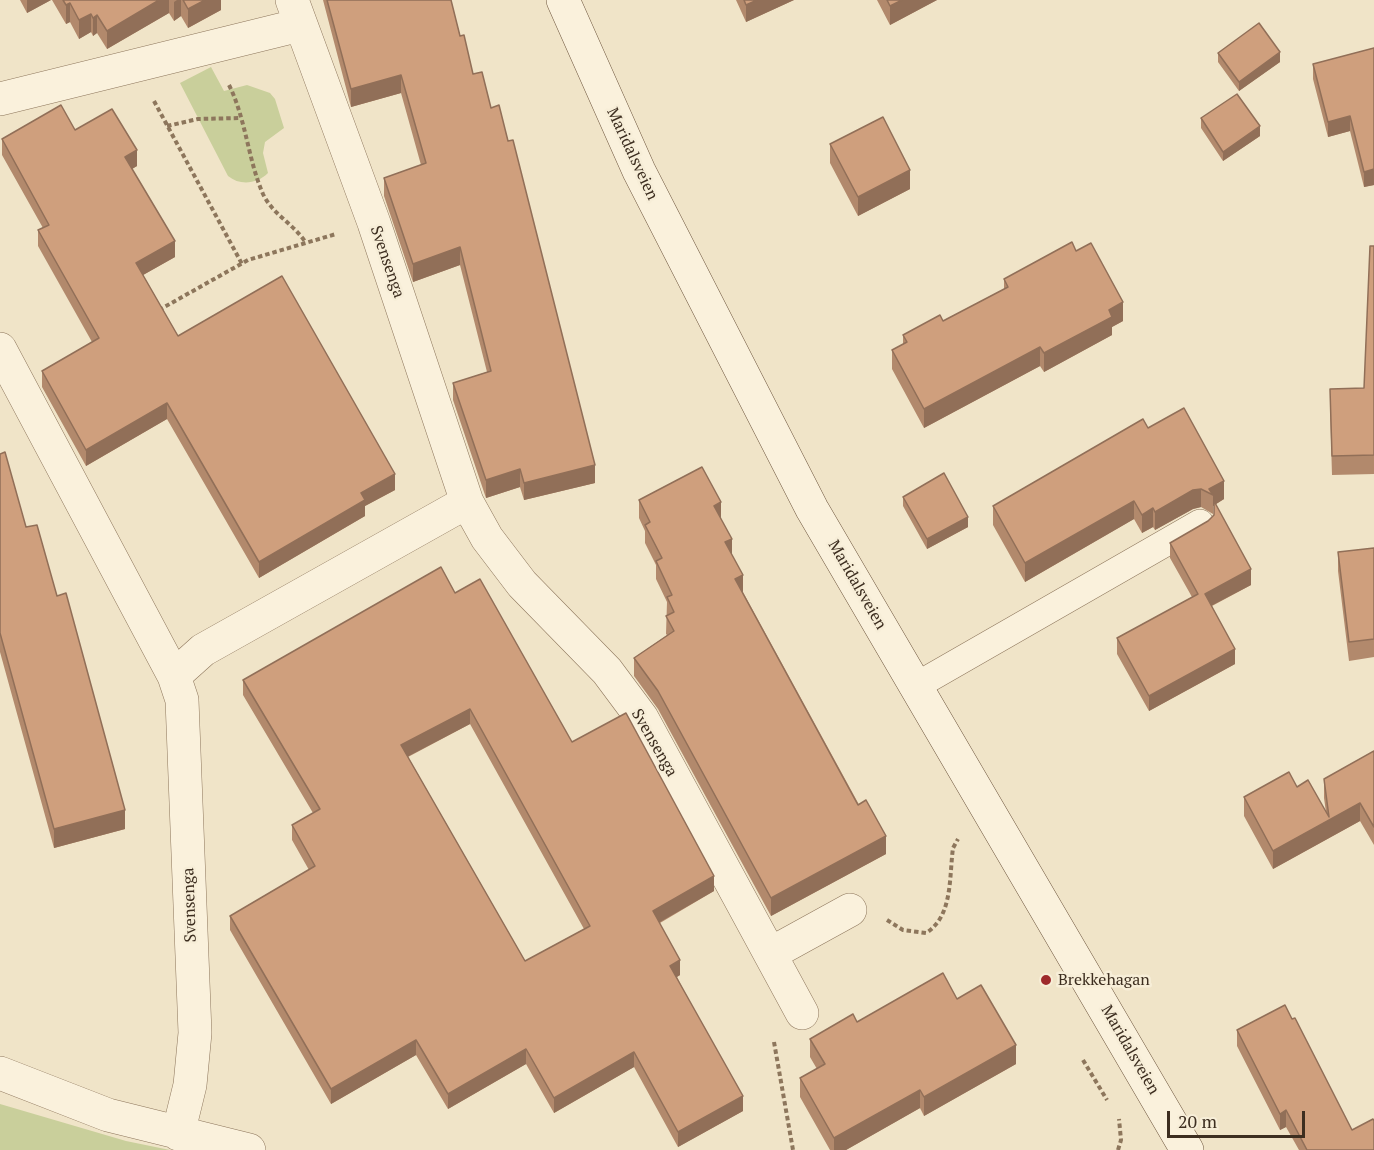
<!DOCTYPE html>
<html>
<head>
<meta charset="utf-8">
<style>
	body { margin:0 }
	#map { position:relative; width:1374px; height:1150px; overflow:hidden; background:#f0e4c8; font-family:"PT Serif",serif }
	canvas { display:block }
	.scale { position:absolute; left:1167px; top:1111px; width:138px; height:27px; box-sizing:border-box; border:3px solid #3d2e20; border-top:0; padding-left:8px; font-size:18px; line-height:21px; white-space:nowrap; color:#3d2e20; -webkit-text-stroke:4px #f7eed8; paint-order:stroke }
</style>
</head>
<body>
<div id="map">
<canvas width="1374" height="1150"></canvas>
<div class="scale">20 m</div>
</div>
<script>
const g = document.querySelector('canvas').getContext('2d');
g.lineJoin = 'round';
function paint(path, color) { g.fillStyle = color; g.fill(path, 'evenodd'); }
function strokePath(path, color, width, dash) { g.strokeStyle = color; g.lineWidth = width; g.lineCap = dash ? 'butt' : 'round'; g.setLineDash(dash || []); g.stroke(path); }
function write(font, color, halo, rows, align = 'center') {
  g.font = font + ' "PT Serif",serif'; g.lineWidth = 5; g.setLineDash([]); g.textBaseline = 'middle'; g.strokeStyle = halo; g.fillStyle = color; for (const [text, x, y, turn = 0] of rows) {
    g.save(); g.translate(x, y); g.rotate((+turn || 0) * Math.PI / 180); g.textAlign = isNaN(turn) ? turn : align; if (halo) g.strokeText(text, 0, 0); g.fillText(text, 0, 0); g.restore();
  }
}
const green = new Path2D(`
	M211,67L224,91L247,85L270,93L275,99L284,128L265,142L263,153L268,173C257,184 240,186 228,176L180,83Z
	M0,1104L126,1141L170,1150H0Z`);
const path = new Path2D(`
	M229,85C246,119 248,160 263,194C273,215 294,224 306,243
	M154,101L242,264
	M167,126L198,119L240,118
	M159,310L248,260L336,234
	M887,920L903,930L926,933C953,916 949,878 953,848L958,839
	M774,1042L793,1150
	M1083,1060L1107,1100
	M1118,1150L1121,1140L1119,1119`);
const service = new Path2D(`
	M916,686L1200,523`);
const minor = new Path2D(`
	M292,0L374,223L467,502L487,538L522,584L607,671L642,718L802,1013
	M0,99L300,25
	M0,349L174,676L182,700L195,1033L190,1085L178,1134
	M174,676L203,650L467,502
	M770,954L850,910
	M0,1073L108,1115L249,1150`);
const secondary = new Path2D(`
	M563,0L639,171L812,509L1187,1150`);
const wall = new Path2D(`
	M20,0H51L27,13Z
	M52,0H221V10L188,28L181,16L174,21L169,13L107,49L97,33L93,36L91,32L79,39L70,22L66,24Z
	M323,0H451L460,36L473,74L491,108L595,483L524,500L520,487L486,498L453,400V383L487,372L460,265L413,282L384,196V178L421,165L401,93L351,107Z
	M736,0H794L746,22Z
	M877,0H937L890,25Z
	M1374,48V185L1364,187L1350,131L1328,137L1313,79V64Z
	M1218,53L1280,62L1239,91L1218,62Z
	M1201,118L1260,136L1223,161L1201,128Z
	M75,130L137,166L132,169L175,257L143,275L178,336L395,490L365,506V516L259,578L167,419L86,466L42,387V371L92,342L38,246V230L43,228L2,155V139Z
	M830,144L910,189L858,216L830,163Z
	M1374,246V474L1332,475L1330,407L1364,388Z
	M1076,251L1123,321L1112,327V335L1044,372L1040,366L924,428L892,369V350L903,345V335L943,321L1004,289V279Z
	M1148,428L1224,499L1216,504L1251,585L1212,606L1235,664L1149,711L1117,654V638L1192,597L1170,558V543L1208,521L1214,515V505L1213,506V514L1201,507L1193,509L1155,530L1153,527L1142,533L1134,519L1025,582L993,525V506Z
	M0,454L26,527L57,596L125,829L54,848L0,652Z
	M903,497L968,527L927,549L903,506Z
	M639,500L721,519L743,592L886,854L771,916L658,709L634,676V658L667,635L666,634L667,602L656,579V565L645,543V531L639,518Z
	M1374,548V657L1349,661L1338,571V552Z
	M455,593L572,742L714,891L660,923L680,975L677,977L743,1111L678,1147L634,1067L554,1113L526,1064L448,1109L416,1055L331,1104L230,930V916L309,870L292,840V825L313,813L243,695V680ZM470,724L584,929L525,961L408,757Z
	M1374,751V845L1360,821L1273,869L1244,816V797L1297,787L1326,812L1324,798V779Z
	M957,999L1016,1064L924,1116L920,1108L846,1150H830L800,1097V1078L817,1069L810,1057V1039L857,1022Z
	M1237,1030L1352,1130L1374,1150H1299L1286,1127L1280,1130L1237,1046Z`);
const shadedWall = new Path2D(`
	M27,0H51L27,13Z
	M159,0H169V13L107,49V31Z
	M177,0H181V16L174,21V2Z
	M205,0H221V10L188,28V9Z
	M757,0H794L746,22V5Z
	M902,0H937L890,25V6Z
	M70,3V22L66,24V5Z
	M91,14V32L79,39V20Z
	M97,15V33L93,36V18Z
	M1280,52V62L1239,91V82Z
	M401,75V93L351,107V89Z
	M1350,116V131L1328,137V122Z
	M1260,126V136L1223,161V152Z
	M137,150V166L125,173V157Z
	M1374,169V185L1364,187V172Z
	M910,170V189L858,216V197Z
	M175,241V257L136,279V263Z
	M460,247V265L413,282V264Z
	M1123,302V321L1112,327V335L1044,372V353L1109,310Z
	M1040,347V366L924,428V409Z
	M167,403V419L86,466V450Z
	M595,465V483L524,500V483Z
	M520,469V487L486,498V480Z
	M395,474V490L365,506V516L259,578V562L361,493Z
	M1224,481V499L1213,506V495L1209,489Z
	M1201,489V507L1193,509L1155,530V512L1193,490Z
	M1134,501V519L1025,582V563Z
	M721,502V521L714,506Z
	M1153,508V527L1142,533V515Z
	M968,517V527L927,549V539Z
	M732,539V557L725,542Z
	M1251,569V585L1205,609V594Z
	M743,575V593L735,579Z
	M1235,649V664L1149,711V696Z
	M470,709V724L401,760V745Z
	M1360,803V821L1273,869V851Z
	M125,810V829L54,848V829Z
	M886,836V854L771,916V898Z
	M714,876V891L653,926V911Z
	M680,960V975L670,981V966Z
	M416,1040V1055L331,1104V1089Z
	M1016,1045V1064L924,1116V1097Z
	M526,1049V1064L448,1109V1094Z
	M634,1052V1067L554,1113V1098Z
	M920,1090V1108L846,1150H834V1138Z
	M743,1096V1111L678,1147V1132Z
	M1286,1110V1127L1280,1130V1114Z`);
const building = new Path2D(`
	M63,0H159L107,31L97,15L93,18L91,14L79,20L70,3L66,5Z
	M183,0H205L188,9Z
	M327,0H451L460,36L464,35L473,74L482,72L491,108L499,105L508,141L513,140L595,465L524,483L520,469L486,480L453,383L491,371L460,247L413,264L384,178L426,163L401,75L351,89Z
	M744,0H757L746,5Z
	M887,0H902L890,6Z
	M1259,23L1280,52L1239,82L1218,53Z
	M1374,48V169L1364,172L1350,116L1328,122L1313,64Z
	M1237,94L1260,126L1223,152L1201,118Z
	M61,105L75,130L112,109L137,150L125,157L175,241L136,263L178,336L282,276L395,474L361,493L365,500L259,562L167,403L86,450L42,371L99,338L38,230L49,225L2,139Z
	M883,117L910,170L858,197L830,144Z
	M1072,242L1076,251L1091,243L1123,302L1109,310L1112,317L1044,353L1040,347L924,409L892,350L907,342L903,335L940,315L943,321L1008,287L1004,279Z
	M1370,246H1374V455L1332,456L1330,389L1364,388Z
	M1184,408L1224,481L1209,489L1213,495L1201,489L1193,490L1155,512L1153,508L1142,515L1134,501L1025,563L993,506L1143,419L1148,428Z
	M5,452L26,527L37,525L57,596L66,593L125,810L54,829L0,633V454Z
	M702,467L721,502L714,506L732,539L725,542L743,575L735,579L858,805L866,800L886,836L771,898L658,691L634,658L674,631L666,616L674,612L667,597L672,595L656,561L662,558L645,525L650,522L639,500Z
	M944,473L968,517L927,539L903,497Z
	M1214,501L1251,569L1205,594L1235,649L1149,696L1117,638L1198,594L1170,543L1208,521L1214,515Z
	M1374,548V639L1349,642L1338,552Z
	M441,567L455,593L480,579L572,742L626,713L714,876L653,911L680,960L670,966L743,1096L678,1132L634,1052L554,1098L526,1049L448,1094L416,1040L331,1089L230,916L315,866L292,825L320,809L243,680ZM470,709L590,926L525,961L401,745Z
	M1374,751V827L1360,803L1273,851L1244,797L1289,772L1297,787L1308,780L1329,817L1324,779Z
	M943,973L957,999L981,985L1016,1045L924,1097L920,1090L834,1138L800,1078L825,1064L810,1039L853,1014L857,1022Z
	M1285,1005L1292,1019L1295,1018L1352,1130L1373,1119L1374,1121V1150H1307L1286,1110L1280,1114L1237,1030Z`);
const markers = [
	[1046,980,6,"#9e2a2b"]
];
const streetNames = [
	["Maridalsveien",632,154,65],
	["Svensenga",387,262,71],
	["Maridalsveien",857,585,60],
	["Svensenga",654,743,60],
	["Svensenga",190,905,-92],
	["Maridalsveien",1130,1050,60]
];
const poiNames = [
	["Brekkehagan",1058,980]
];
paint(green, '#c9cf9b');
strokePath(service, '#8d765c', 28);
strokePath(minor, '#8d765c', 34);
strokePath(secondary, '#6f573f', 34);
strokePath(path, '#8d765c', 4, [4.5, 3]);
strokePath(service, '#faf1dc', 27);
strokePath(minor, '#faf1dc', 33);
strokePath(secondary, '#faf1dc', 33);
paint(wall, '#b2896c');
paint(shadedWall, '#916f58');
paint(building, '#cf9f7d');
strokePath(building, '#916f58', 1.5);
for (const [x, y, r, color] of markers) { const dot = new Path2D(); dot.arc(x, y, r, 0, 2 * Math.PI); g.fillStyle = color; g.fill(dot); strokePath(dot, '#f7eed8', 2); }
write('16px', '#3d2e20', '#f7eed8', streetNames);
write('16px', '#3d2e20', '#f7eed8', poiNames, 'left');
</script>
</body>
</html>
